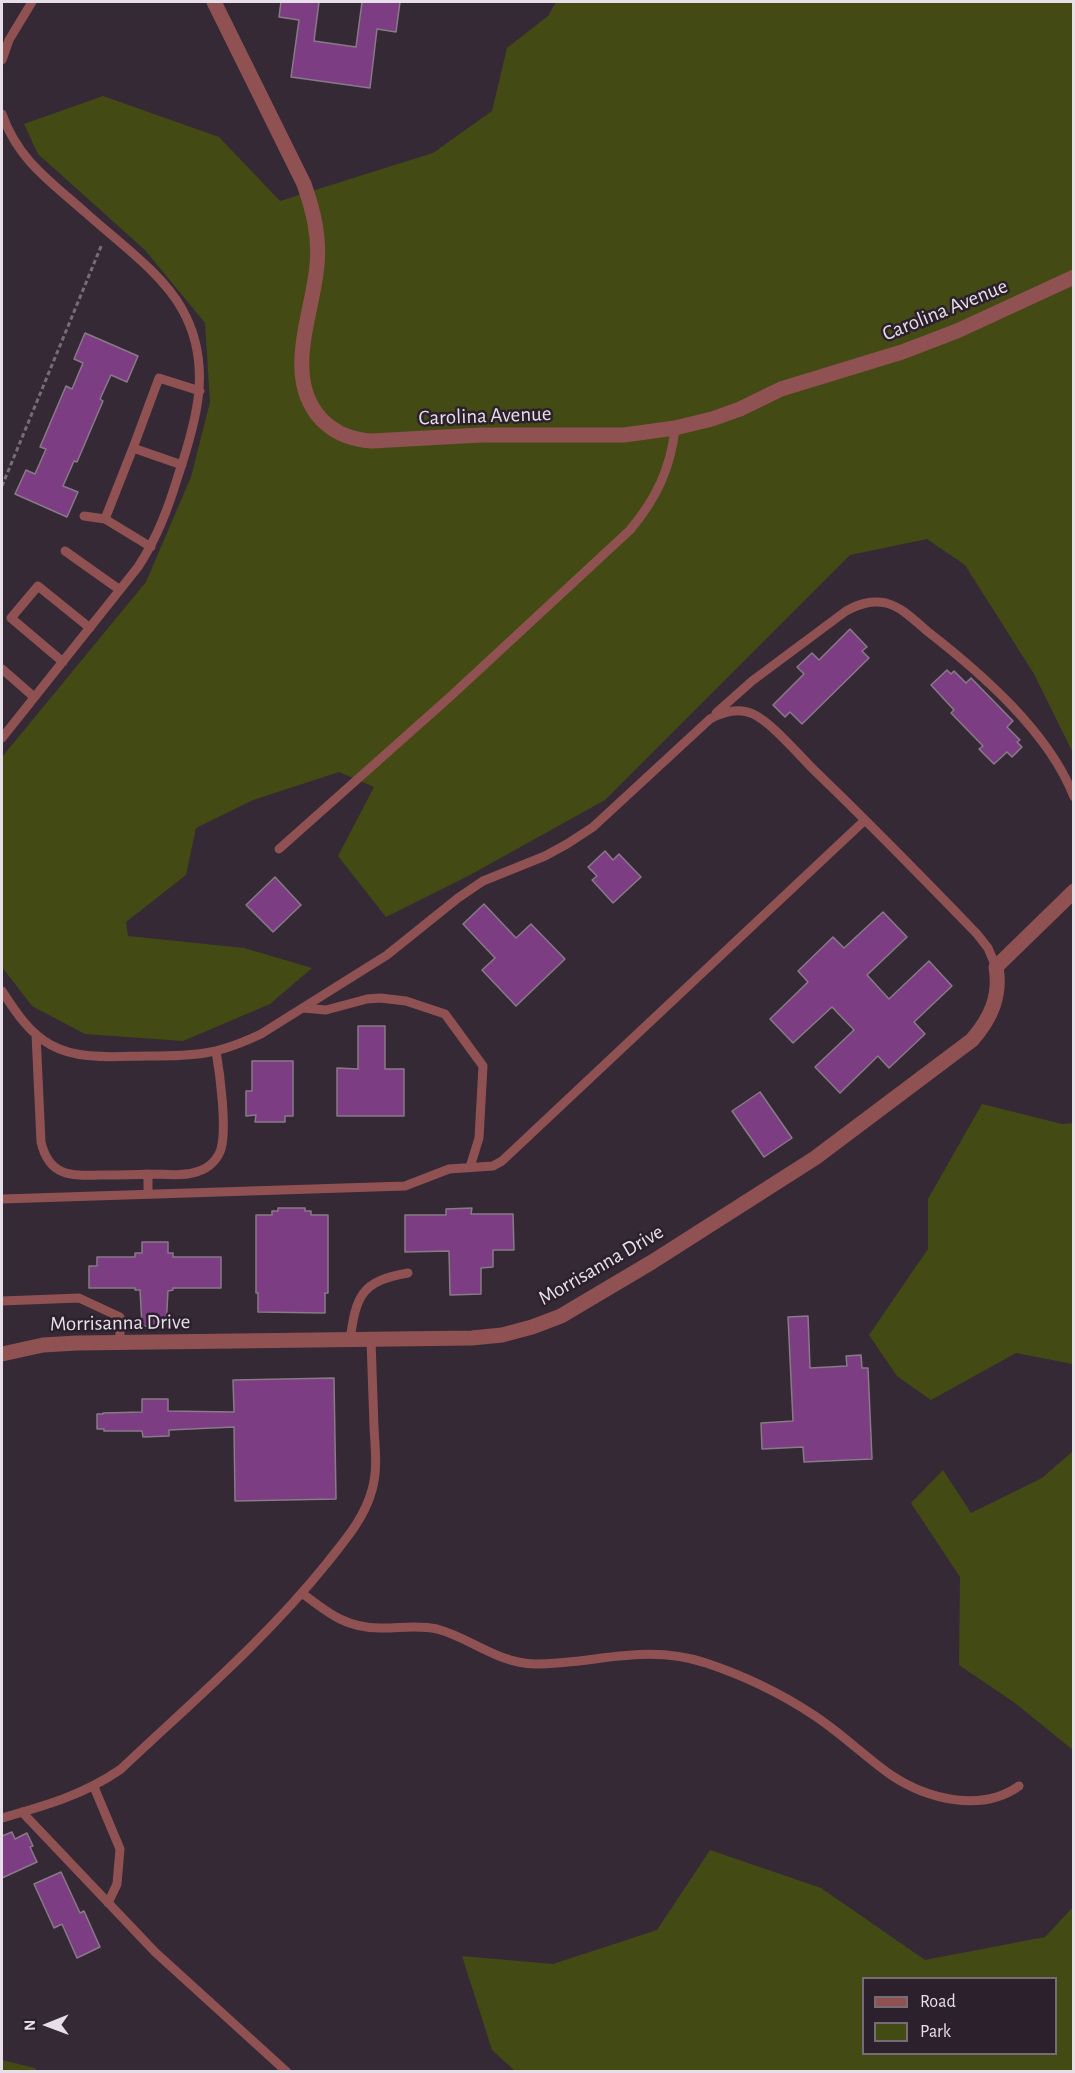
<!DOCTYPE html>
<html>
<head>
<meta charset="utf-8">
<style>
	body { margin:0 }
	#map { position:relative; width:1075px; height:2073px; overflow:hidden; background:#352935; font-family:"Alegreya Sans",sans-serif }
	canvas { display:block }
	.frame { position:absolute; inset:0; border:3px solid #e7dfe7; pointer-events:none }
	.legend { position:absolute; left:862px; top:1977px; width:195px; height:78px; box-sizing:border-box; background:#2b202b; border:2px solid #766c76; margin:0; padding:8px 10px; list-style:none; font-size:18px; color:#e7dfe7 }
	.legend li { display:flex; align-items:center; gap:12px; height:30px }
	.legend b { width:30px; border:2px solid #766c76 }
	.north { position:absolute; left:18px; top:1995px; width:60px; height:60px; -webkit-text-stroke:4px #2b202b; paint-order:stroke; rotate:269deg; font-size:16px; font-weight:700; line-height:24px; text-align:center; color:#e7dfe7 }
	.north::after { content:''; display:block; margin:auto; width:21px; height:27px; background:#e7dfe7; clip-path:polygon(50% 0,100% 100%,50% 72%,0 100%) }
</style>
</head>
<body>
<div id="map">
<canvas width="1075" height="2073"></canvas>
<div class="frame"></div>
<ul class="legend">
<li><b style="height:8px;background:#905152"></b>Road</li>
<li><b style="height:16px;background:#444a14"></b>Park</li>
</ul>
<div class="north">N</div>
</div>
<script>
const g = document.querySelector('canvas').getContext('2d');
g.lineJoin = 'round';
function paint(path, color) { g.fillStyle = color; g.fill(path, 'evenodd'); }
function strokePath(path, color, width, dash) { g.strokeStyle = color; g.lineWidth = width; g.lineCap = dash ? 'butt' : 'round'; g.setLineDash(dash || []); g.stroke(path); }
function write(font, color, halo, rows, align = 'center') {
  g.font = font + ' "Alegreya Sans",sans-serif'; g.lineWidth = 5; g.setLineDash([]); g.textBaseline = 'middle'; g.strokeStyle = halo; g.fillStyle = color; for (const [text, x, y, turn = 0] of rows) {
    g.save(); g.translate(x, y); g.rotate((+turn || 0) * Math.PI / 180); g.textAlign = isNaN(turn) ? turn : align; if (halo) g.strokeText(text, 0, 0); g.fillText(text, 0, 0); g.restore();
  }
}
const green = new Path2D(`
	M556,2H1073V753L1034,674L965,565L927,539L850,555L605,800L470,875L386,917L338,856L374,787L339,772L253,800L196,828L186,875L126,922L128,936L244,948L312,968L270,1004L183,1041L85,1034L32,1006L2,967V757L146,582L191,477L210,402L205,323L145,250L38,154L24,124L103,96L219,137L280,201L433,153L492,111L507,48L548,16Z
	M982,1104L1062,1124L1073,1123V1364L1016,1353L931,1400L897,1376L869,1335L928,1249V1199Z
	M1073,1451V1750L1015,1703L959,1665L960,1577L911,1503L943,1470L971,1513L1042,1478Z
	M710,1850L821,1888L925,1960L1045,1937L1073,1907V2071L516,2072L492,2050L462,1956L553,1964L657,1930ZM1056,1978V2054H864V1978Z
	M2,2060L35,2068L37,2071H2Z`);
const building = new Path2D(`
	M281,2H319L314,41L356,47L362,2H400L396,32L377,29L370,88L291,77L299,20L279,17Z
	M85,333L138,356L127,382L111,375L100,399L103,401L77,462L74,461L63,486L78,492L67,517L15,494L26,470L35,474L46,449L40,447L66,386L72,389L83,363L74,359Z
	M850,629L867,647L862,651L869,658L802,724L790,712L785,717L773,705L804,674L797,667L812,653L819,660Z
	M947,670L951,674L954,671L966,683L971,678L1013,721L1007,727L1020,740L1017,742L1022,747L1012,757L1007,752L994,764L979,749L983,746L951,713L954,710L931,685Z
	M605,851L613,860L619,854L641,877L613,903L592,880L597,876L588,867Z
	M275,877L301,905L273,932L246,905Z
	M484,904L516,938L531,924L565,959L516,1006L482,970L495,958L463,924Z
	M883,912L907,937L867,975L889,999L929,961L952,986L914,1022L925,1034L889,1068L878,1056L840,1093L815,1067L854,1030L832,1007L793,1043L770,1019L808,982L798,971L833,937L844,948Z
	M358,1026H385V1069H404V1116H337V1068L358,1069Z
	M252,1061H293V1116H285V1122H255L256,1115L246,1116V1091H252Z
	M760,1092L792,1138L764,1157L732,1111Z
	M278,1208H305V1211H311V1215H328V1293H325V1313L258,1312V1293H256V1215H272V1211H278Z
	M472,1208L471,1214H513L514,1250H493V1267L481,1268V1294L450,1295L449,1251L405,1252V1215H446V1209Z
	M142,1242H168V1253H173V1257H221V1288H173V1290L168,1291L166,1327L142,1326L140,1290H135V1288H89V1266H97V1257H135V1253H142Z
	M808,1316L810,1368L847,1366L846,1356L861,1355L862,1368H868L872,1459L804,1462L803,1447L762,1449L761,1423L793,1421L788,1317Z
	M334,1378L336,1499L235,1501L234,1427L169,1430V1436L143,1437L142,1431H104V1429H97V1414H103V1413L142,1412V1399H168V1411L234,1412L233,1380Z
	M12,1832L15,1839L27,1833L33,1846L30,1847L37,1862L2,1878V1836Z
	M61,1872L80,1913L84,1911L100,1947L77,1958L62,1924L54,1928L34,1884Z`);
const path = new Path2D(`
	M2,486L102,244`);
const lane = new Path2D(`
	M2,60L9,40L32,2
	M2,114C18,160 50,181 86,213C117,241 162,273 182,309C213,364 197,420 178,476C168,509 157,538 138,567L2,738
	M133,448L105,519L151,547
	M182,465L133,448L159,378L200,391
	M84,516L105,519
	M65,551L120,590
	M63,662L11,618L38,586L90,628
	M2,669L34,697
	M716,713L752,681L846,611C859,604 871,600 886,603C902,607 915,621 927,631C981,673 1049,732 1074,797
	M279,849L452,695L630,530C656,499 671,468 675,428
	M2,991C15,1011 29,1033 51,1045C80,1061 118,1056 150,1056C168,1056 187,1056 205,1053C225,1050 244,1042 261,1034L387,955L458,898L483,881L545,856L567,844L593,827L710,719C723,712 738,707 753,714C771,722 798,754 813,769C869,823 923,878 977,934L988,948L996,967
	M303,1008L326,1010L367,999L380,998L406,1001L445,1014L483,1066L479,1138L470,1167
	M36,1034L41,1142C49,1176 70,1176 100,1175C116,1175 132,1175 148,1174
	M148,1194V1174C164,1174 184,1177 199,1171C209,1168 218,1159 221,1149C227,1128 220,1074 216,1051
	M2,1199L405,1186L449,1169L493,1166L502,1161L865,820
	M2,1301L79,1298L120,1317V1343
	M350,1340C356,1296 361,1281 408,1273
	M302,1593C329,1614 348,1629 383,1628C401,1628 419,1625 437,1629C471,1638 497,1663 535,1664C596,1664 644,1643 706,1663C742,1675 780,1693 812,1714C840,1732 864,1756 891,1775C927,1799 981,1813 1019,1786
	M94,1787L120,1849L117,1884L108,1903
	M22,1812L155,1952L287,2072
	M2,1818C44,1806 84,1795 121,1769C192,1702 266,1639 327,1563C345,1540 364,1519 372,1490C378,1469 375,1448 374,1427C373,1398 372,1369 371,1340`);
const street = new Path2D(`
	M214,2L304,184C313,210 320,236 317,265C313,314 282,378 322,420C336,434 352,440 372,441L481,435H624L675,428L712,419L740,409L781,389L902,352L957,331L1074,277
	M2,1354L43,1345L77,1343L472,1338L502,1335L532,1327L561,1316L652,1262L815,1158L972,1040C991,1018 1001,996 996,967L1074,891`);
const streetNames = [
	["Carolina Avenue",945,310,-22],
	["Carolina Avenue",485,416,-2],
	["Morrisanna Drive",601,1265,-30],
	["Morrisanna Drive",120,1323,-1]
];
paint(green, '#444a14');
paint(building, '#7d3d82');
strokePath(building, '#887a88', 1.5);
strokePath(path, '#776d77', 3, [4.5, 3]);
strokePath(lane, '#905152', 9);
strokePath(street, '#905152', 15);
write('21px', '#e7dfe7', '#2b202b', streetNames);
</script>
</body>
</html>
